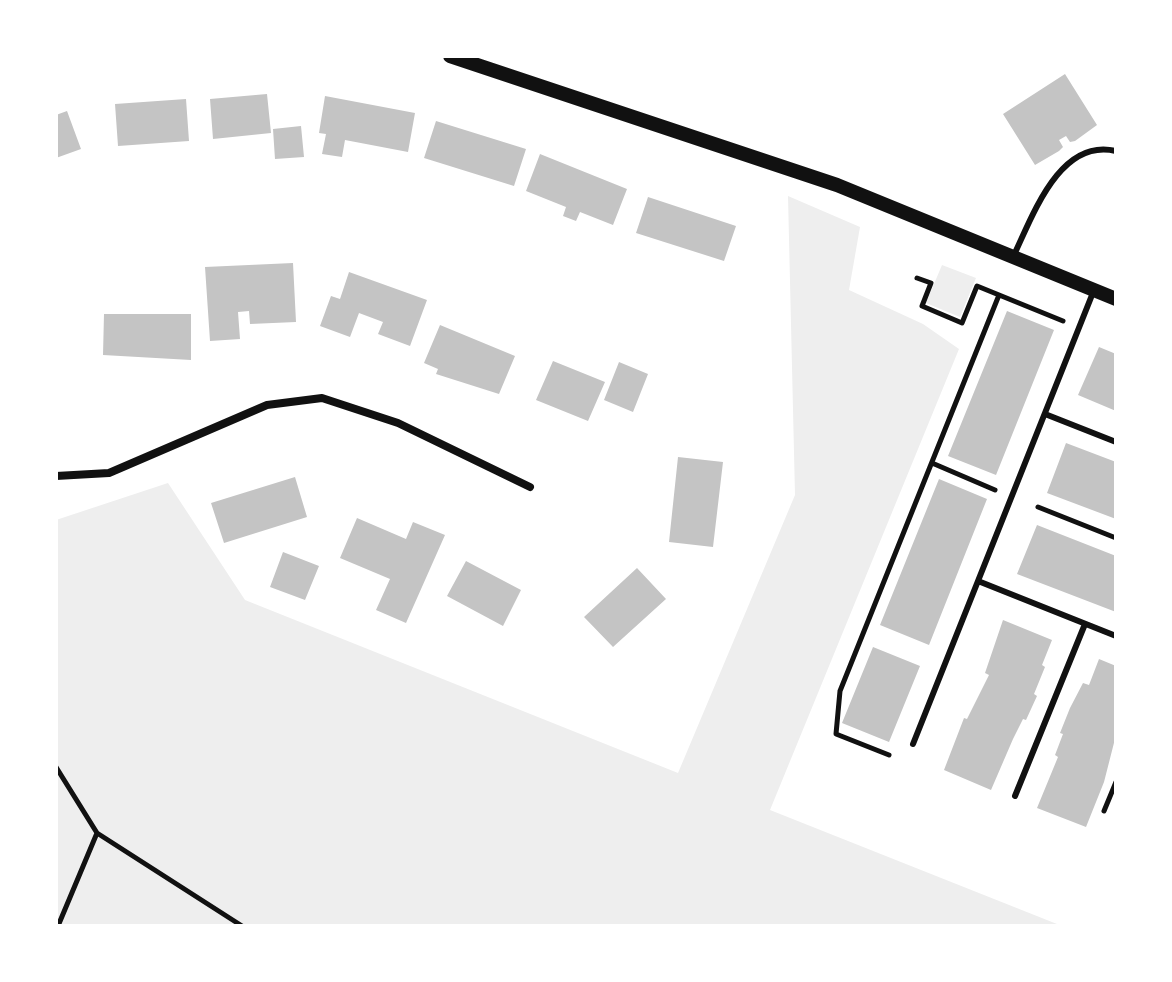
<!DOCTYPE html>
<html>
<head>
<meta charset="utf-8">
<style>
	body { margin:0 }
	#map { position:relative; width:1172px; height:982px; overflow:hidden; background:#fff; font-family:Raleway,sans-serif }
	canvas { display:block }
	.frame { position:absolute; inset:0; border:58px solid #fff; pointer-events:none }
</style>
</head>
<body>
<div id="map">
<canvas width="1172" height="982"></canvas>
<div class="frame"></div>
</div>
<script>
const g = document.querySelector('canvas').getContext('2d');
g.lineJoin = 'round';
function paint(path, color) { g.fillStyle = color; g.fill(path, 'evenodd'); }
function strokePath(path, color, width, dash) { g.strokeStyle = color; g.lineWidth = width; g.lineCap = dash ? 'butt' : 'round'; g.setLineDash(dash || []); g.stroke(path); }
const green = new Path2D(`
	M788,196L860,227L849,290L923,324L959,349L770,810L1062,926H56V520L168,483L245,600L678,773L795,495Z
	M942,265L976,278L960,317L926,303Z`);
const building = new Path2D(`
	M1065,74L1097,125L1075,141L1070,142L1066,136L1059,140L1063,147L1059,151L1035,165L1003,114Z
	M267,94L271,133L213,139L210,99Z
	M325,96L415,113L408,152L345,140L342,157L322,154L326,134L319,133Z
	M186,99L189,141L118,146L115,104Z
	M67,111L81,149L56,158V115Z
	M436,121L526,149L514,186L424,158Z
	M301,126L304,157L275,159L273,129Z
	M540,154L627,189L613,225L580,212L576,221L563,216L566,207L526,191Z
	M648,197L736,226L724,261L636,233Z
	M293,263L296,322L250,324L249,311L238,312L240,339L210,341L205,267Z
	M349,272L427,300L410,346L378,334L383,322L359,313L350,337L320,326L331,296L340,299Z
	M1007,311L1054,330L996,475L948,456Z
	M104,314H191V360L103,355Z
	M440,325L515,356L499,394L436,374L438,369L424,363Z
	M1099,347L1116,354V411L1078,395Z
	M553,361L605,382L588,421L536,400Z
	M619,362L648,374L633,412L604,400Z
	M1066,443L1116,462V519L1047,493Z
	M678,457L723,462L713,547L669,542Z
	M295,477L307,517L224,543L211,503Z
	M939,479L987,499L929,645L880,625Z
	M357,518L406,539L413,522L445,535L406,623L376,610L390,579L340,558Z
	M1037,525L1116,556V612L1017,574Z
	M283,552L319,566L305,600L270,587Z
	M466,561L521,590L503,626L447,596Z
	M637,568L666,599L613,647L584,617Z
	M1003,620L1052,640L1042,665L1045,667L1034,694L1037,696L1026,720L1023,719L1013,739L991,790L944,770L964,718L967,719L989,675L985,673Z
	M873,647L920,666L889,742L842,723Z
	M1099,659L1116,666V735L1104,782L1086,827L1037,808L1058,757L1055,755L1063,734L1060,733L1070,708L1083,683L1089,685Z`);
const path = new Path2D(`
	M917,278L931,283L922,306L962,323L977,286L1063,321
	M932,463L995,490
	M1038,507L1116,538
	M889,755L836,734L840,691L999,295
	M56,767L97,833L242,926
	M1104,811L1116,782
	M58,926L97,833`);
const service = new Path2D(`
	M1013,257C1032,218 1059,137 1116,151
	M1045,414L1116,442
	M978,581L1116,636
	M913,744L1094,290
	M1015,796L1085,624`);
const minor = new Path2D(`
	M56,476L109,473L267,405L322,398L398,423L530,487`);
const tertiary = new Path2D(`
	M450,56L837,185L1116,299`);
paint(green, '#eee');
paint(building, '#c4c4c4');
strokePath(path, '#111', 5);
strokePath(service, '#111', 6);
strokePath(minor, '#111', 8);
strokePath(tertiary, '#111', 14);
</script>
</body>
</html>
